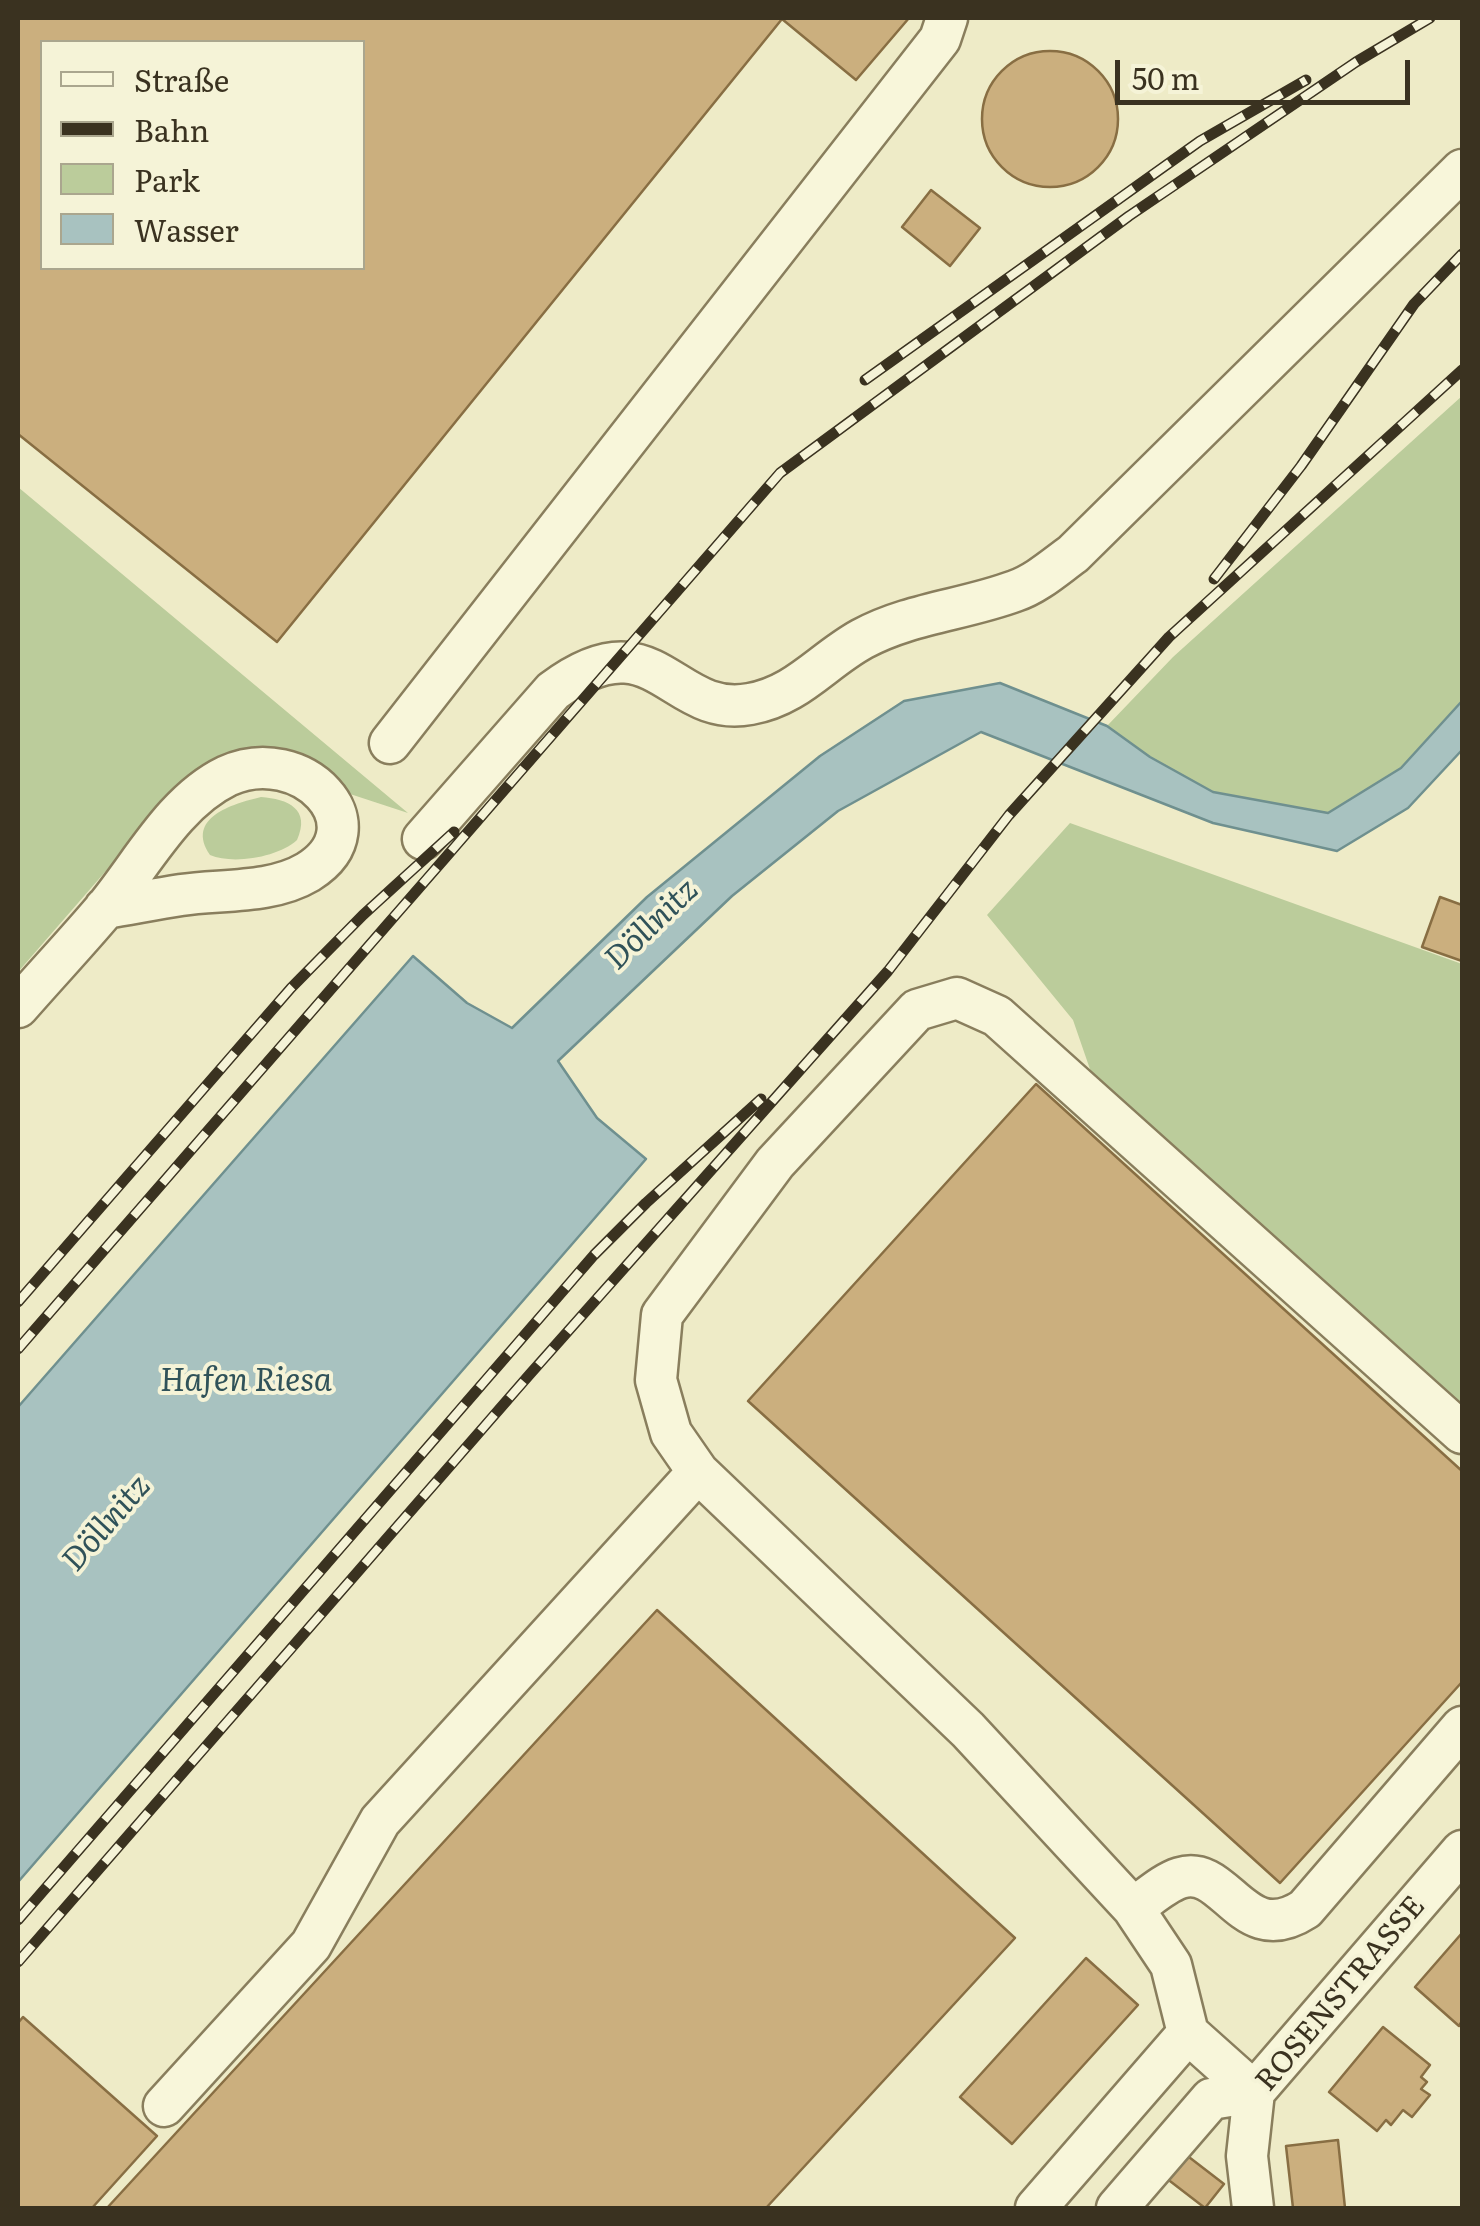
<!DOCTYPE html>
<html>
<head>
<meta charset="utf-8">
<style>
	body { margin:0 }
	#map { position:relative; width:1480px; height:2226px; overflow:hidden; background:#eeebc7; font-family:Literata,serif }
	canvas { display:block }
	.frame { position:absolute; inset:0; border:20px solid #3a3220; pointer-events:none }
	.legend { position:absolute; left:40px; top:40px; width:325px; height:230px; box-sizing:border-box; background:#f5f3d7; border:2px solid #aaa68e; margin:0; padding:12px 18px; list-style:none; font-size:30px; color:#3a3220 }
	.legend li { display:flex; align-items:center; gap:20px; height:50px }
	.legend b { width:50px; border:2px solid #aaa68e }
	.scale { position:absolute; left:1115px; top:60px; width:295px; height:45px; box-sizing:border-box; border:5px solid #3a3220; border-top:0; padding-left:12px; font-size:30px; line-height:35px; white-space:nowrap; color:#3a3220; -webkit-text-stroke:8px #f5f3d7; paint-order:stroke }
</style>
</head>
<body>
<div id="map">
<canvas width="1480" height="2226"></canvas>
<div class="frame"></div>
<ul class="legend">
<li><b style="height:12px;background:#f8f6da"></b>Straße</li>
<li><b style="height:12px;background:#3a3220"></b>Bahn</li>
<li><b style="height:28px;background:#bbcc9b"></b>Park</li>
<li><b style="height:28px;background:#a8c2c0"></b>Wasser</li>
</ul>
<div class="scale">50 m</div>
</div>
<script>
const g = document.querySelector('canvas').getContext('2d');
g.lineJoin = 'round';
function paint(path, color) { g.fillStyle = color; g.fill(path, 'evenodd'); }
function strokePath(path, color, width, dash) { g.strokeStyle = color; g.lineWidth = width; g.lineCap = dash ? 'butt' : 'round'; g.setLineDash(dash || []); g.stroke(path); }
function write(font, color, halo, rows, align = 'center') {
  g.font = font + ' Literata,serif'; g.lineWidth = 8; g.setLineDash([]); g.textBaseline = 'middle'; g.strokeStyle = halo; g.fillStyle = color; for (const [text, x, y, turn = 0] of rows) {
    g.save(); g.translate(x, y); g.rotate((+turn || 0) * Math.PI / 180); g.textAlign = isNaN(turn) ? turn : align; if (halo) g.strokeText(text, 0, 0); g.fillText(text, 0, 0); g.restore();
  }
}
const green = new Path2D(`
	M1462,396V701L1401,768L1328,813L1214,792L1150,757L1107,726L1173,657Z
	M18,487L408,813L347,793L333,774L296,753L251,750L212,761L178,788L18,972Z
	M261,797C288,799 311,809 297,840C279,857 233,865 210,855C185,818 232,804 261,797Z
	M1070,823L1462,964V1409L1092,1075L1073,1020L987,915Z`);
const water = new Path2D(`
	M1000,683L1107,726L1150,757L1213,792L1328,813L1401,768L1462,701V750L1408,808L1337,851L1213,823L981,732L838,811L732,896L558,1061L597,1118L646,1159L18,1882V1407L413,956L467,1003L512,1028L647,897L820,756L904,701Z`);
const building = new Path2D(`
	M18,18H909L856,80L782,19L277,642L18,434ZM42,42H362V268H42Z
	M982 119a68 68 0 1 1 136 0a68 68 0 1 1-136 0Z
	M931,190L980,228L950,266L902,227Z
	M1440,897L1462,905V961L1422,947Z
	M1036,1084L1462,1471V1682L1280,1883L748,1401Z
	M657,1610L1015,1938L766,2208H107Z
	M1462,1933V2021L1459,2026L1415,1987Z
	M1086,1958L1138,2005L1012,2144L960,2097Z
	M23,2017L157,2136L92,2208H18V2023Z
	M1383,2027L1430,2065L1421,2077L1427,2082L1421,2089L1430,2095L1412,2117L1403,2110L1391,2125L1386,2120L1377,2131L1329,2092Z
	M1338,2140L1345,2208H1293L1286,2146Z
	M1185,2154L1224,2184L1205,2208L1166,2178Z`);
const minor = new Path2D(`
	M390,743L940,39L947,18
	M423,839L553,691C656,614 670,719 750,704C797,696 822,661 862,639C910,613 964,610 1015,591C1036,584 1055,567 1073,554L1462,170
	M18,1007C46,975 76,943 104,910C141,866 173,802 227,776C301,742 383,825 308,872C271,894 221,889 181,895C155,899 130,904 105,908
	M1133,1908C1147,1899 1164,1883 1180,1878C1227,1863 1242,1950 1305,1909L1462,1727
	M1254,2092L1188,2033L1171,1965L1133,1908L968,1730L698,1472L671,1433L656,1380L662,1315L775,1163L917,1010L957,998L997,1016L1462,1433
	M164,2106L311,1945L380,1821L698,1472
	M1036,2208L1188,2033
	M1117,2208L1211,2099L1254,2092
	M1253,2208L1247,2156L1254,2092L1462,1851`);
const rail = new Path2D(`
	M865,380L1200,141L1306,80
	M1214,579L1301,466L1414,304L1462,254
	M18,1302L291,988L363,915L454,832
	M18,1349L780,473L1129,216L1356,62L1430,18
	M18,1920L594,1255L646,1203L761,1099
	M18,1962L530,1374L888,971L1009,815L1169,637L1462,370`);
const streetNames = [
	["ROSENSTRASSE",1341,1994,-50]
];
const waterNames = [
	["Döllnitz",652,925,-44],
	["Hafen Riesa",246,1382],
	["Döllnitz",107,1524,-49]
];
paint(green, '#bbcc9b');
paint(water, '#a8c2c0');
strokePath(water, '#6f908f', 2.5);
paint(building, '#cbaf7e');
strokePath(building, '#886e43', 2.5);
strokePath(minor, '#897e5d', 45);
strokePath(minor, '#f8f6da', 40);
strokePath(rail, '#3a3220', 11);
strokePath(rail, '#f5f3d7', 8, [22]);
write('30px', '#3a3220', '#f5f3d7', streetNames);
write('italic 32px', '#305259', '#f5f3d7', waterNames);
</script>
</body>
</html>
